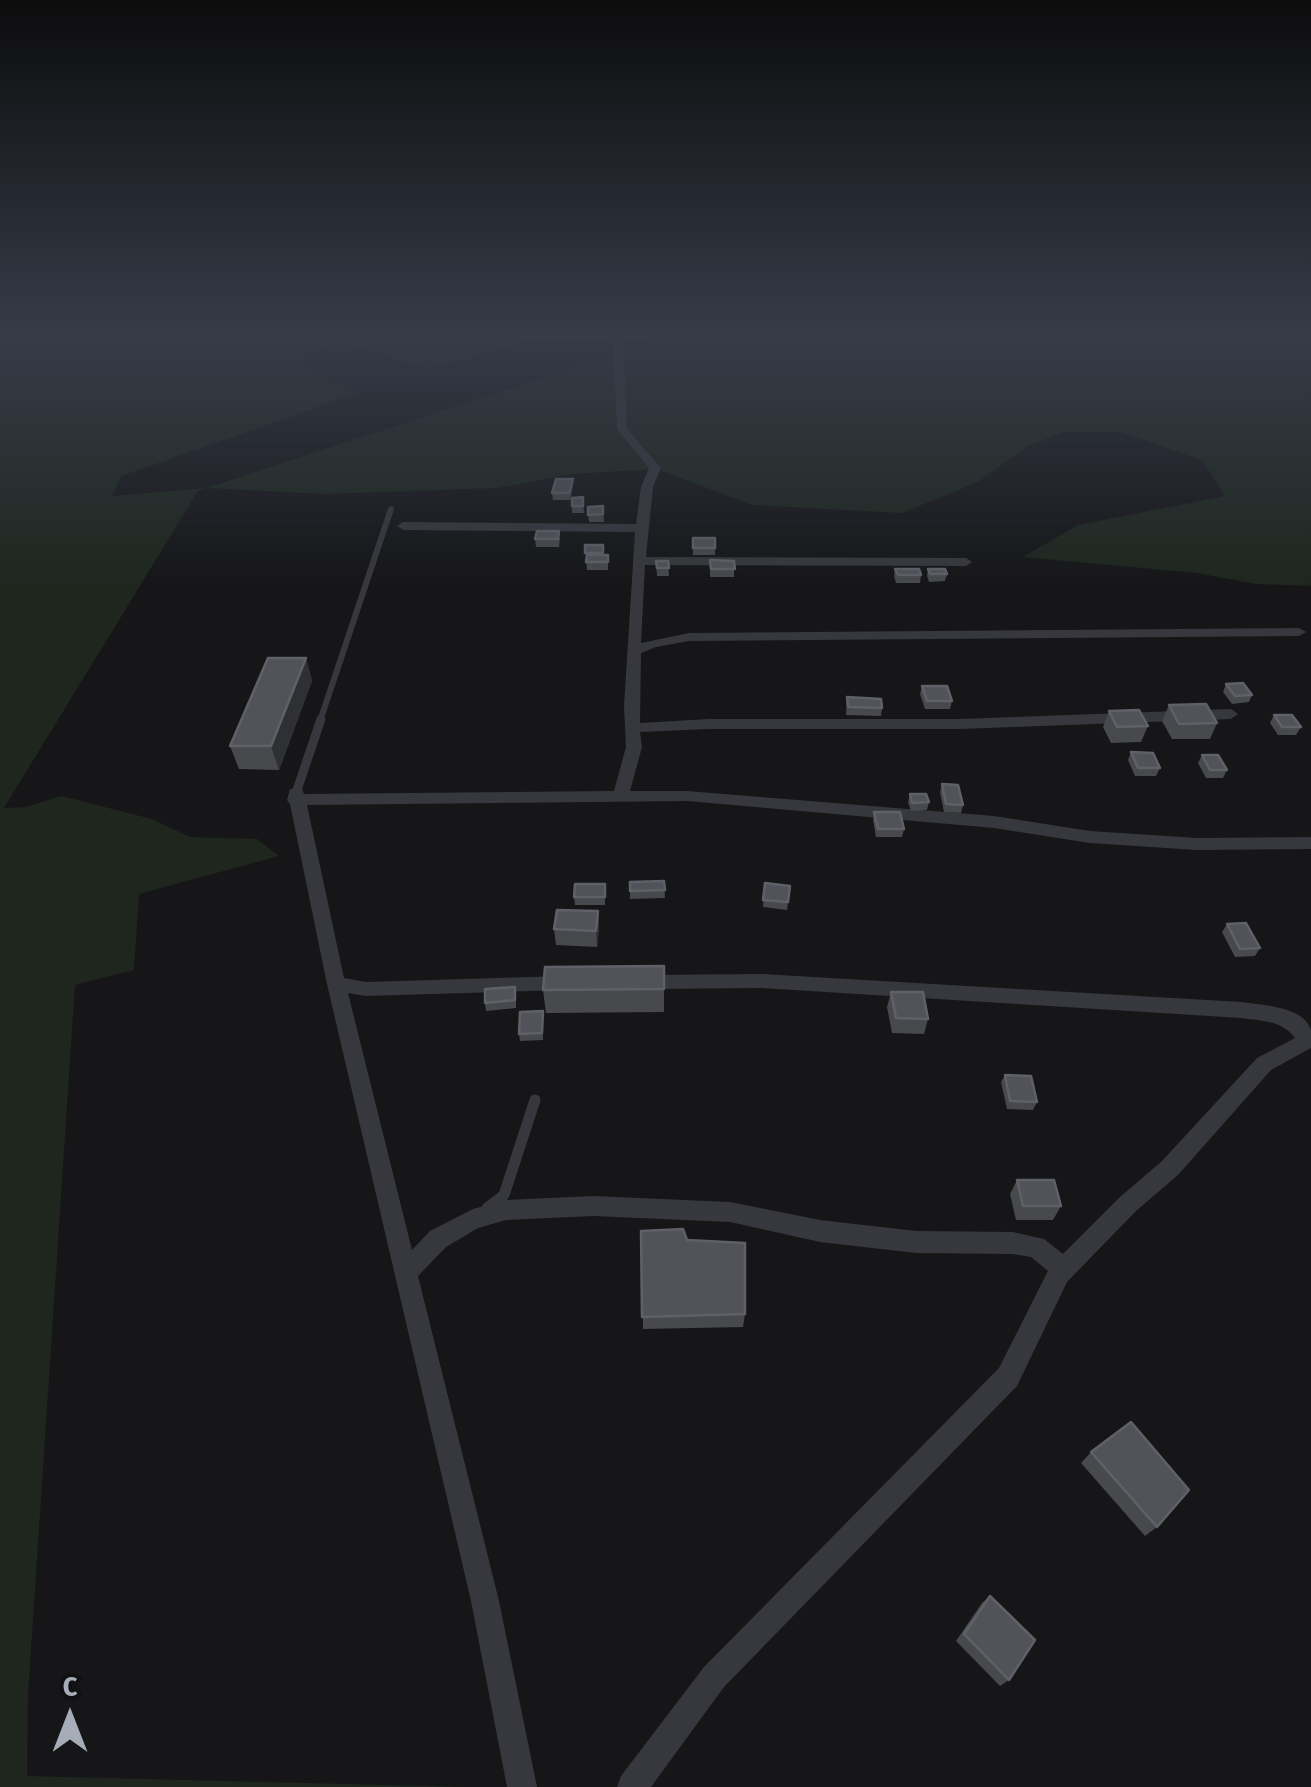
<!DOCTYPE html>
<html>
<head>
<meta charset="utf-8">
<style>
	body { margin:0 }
	#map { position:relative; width:1311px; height:1787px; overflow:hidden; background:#161618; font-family:"Fira Sans Condensed",sans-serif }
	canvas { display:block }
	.north { position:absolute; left:20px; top:1667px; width:100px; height:100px; -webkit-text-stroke:8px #111113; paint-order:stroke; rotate:0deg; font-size:28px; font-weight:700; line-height:40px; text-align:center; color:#a7adb8 }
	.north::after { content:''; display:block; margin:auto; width:35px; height:45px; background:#a7adb8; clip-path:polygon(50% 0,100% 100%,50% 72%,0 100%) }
</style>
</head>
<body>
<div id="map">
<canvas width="1311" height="1787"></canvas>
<div class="north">С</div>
</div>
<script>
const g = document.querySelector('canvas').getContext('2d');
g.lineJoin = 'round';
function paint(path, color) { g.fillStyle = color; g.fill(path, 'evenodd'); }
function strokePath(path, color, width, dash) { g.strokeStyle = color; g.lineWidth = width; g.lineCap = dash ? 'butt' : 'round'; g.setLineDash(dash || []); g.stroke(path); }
const green = new Path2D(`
	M0,338H536L431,368L337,342L293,362L356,394L121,476L112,496L206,488L665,338H1306L1311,341V586L1256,584L1197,573L1023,557L1078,525L1225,496L1203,461L1122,432H1063L1028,446L978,482L902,513L752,505L657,469L572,474L498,488L324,494L206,488L198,491L4,808L26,807L61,796L152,819L190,837L257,839L279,856L139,894L134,970L75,985L28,1695L27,1776L466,1787H0Z`);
const serviceFar2 = new Path2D(`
	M320,721L391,509`);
const serviceFar1 = new Path2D(`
	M296,793L321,719`);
const service = new Path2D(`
	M487,1208L504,1195L535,1100`);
const minor = new Path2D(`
	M613,338H623L627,429L661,468L653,487L646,557L966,558L972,562L966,566L645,565L641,643L689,633L1299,628L1306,632L1299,636L689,641L656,647L641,653L640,723L709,719H960L1231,709L1238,714L1231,719L960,729H709L640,732L642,747L630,791H687L994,816L1090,831L1197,838L1311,837V849L1197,850L1090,843L994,828L687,801L307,805L344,978L366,982L563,976L570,978L572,983L570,988L563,990L366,996L348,993L412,1250L430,1231L473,1209L506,1200L594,1196L730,1202L820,1220L916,1231L1013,1232L1044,1239L1063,1254L1120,1197L1162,1161L1257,1058L1295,1038C1282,1020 1261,1021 1241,1018L762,988L644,989L637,987L635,982L637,977L644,975L762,974L1241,1002C1261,1005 1304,1006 1311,1030C1311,1036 1311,1042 1311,1048L1271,1070L1178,1175L1136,1211L1067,1282L1017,1386L724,1687L651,1787H617L621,1776L704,1667L999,1368L1048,1271L1031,1257L1013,1254L916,1253L820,1242L730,1222L594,1216L506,1220L478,1228L446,1247L418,1276L499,1601L537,1787H507L471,1601L327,984L290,804L287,800L290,789H302L304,794L614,791L626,747L624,706L635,532L403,530L397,526L403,522L636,524L641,487L649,468L617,429Z`);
const wall = new Path2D(`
	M573,479V486L570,500H553L552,493Z
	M583,497L584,513H572V498Z
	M603,506L604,522H589L588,507Z
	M560,538L559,547H536L535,539Z
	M693,538H715V555H693Z
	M585,545H603V555H608V570H587Z
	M710,560L734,561V577H710Z
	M656,561H668L669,576H657Z
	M895,569L921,575L920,583H896L894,576Z
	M928,569L947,574L945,581L929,582L927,576Z
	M306,658L312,681L279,770L239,769L230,746Z
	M1226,684L1252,695L1249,702L1232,704L1223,692Z
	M922,686L952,701L950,709H925L920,694Z
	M847,697L882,708L881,716L846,715Z
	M1169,705L1217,723L1210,739H1172L1162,721Z
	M1109,711L1148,726L1141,742L1111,743L1103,727Z
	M1274,715L1301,727L1296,735H1278L1270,723Z
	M1131,752L1160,768L1156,776H1135L1128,760Z
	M1202,755L1227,770L1223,778H1206L1198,763Z
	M942,784L963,805L961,813L944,812L940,792Z
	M910,794L929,802L927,810L911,811L908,802Z
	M874,812L904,829L902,837H876L873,820Z
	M664,881L665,898L630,899V882Z
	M765,883L790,886L787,910L763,907Z
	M605,884V905H575L574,897Z
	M598,911L599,927L597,947L556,945L554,929Z
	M1227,924L1260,948L1255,956L1235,957L1222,932Z
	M664,989V1012L546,1013L543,990Z
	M891,992L928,1019L924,1034L892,1033L887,1007Z
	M516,995V1008L486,1011L485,1003Z
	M543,1011V1040L520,1041L519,1034Z
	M1005,1075L1037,1102L1033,1110L1007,1109L1001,1082Z
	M1017,1180L1061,1206L1053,1220H1016L1010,1194Z
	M641,1231L687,1240L745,1314L743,1327L643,1329Z
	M1091,1452L1157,1527L1145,1536L1081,1463Z
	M990,1596L1009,1680L1000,1686L956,1641L982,1603Z`);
const shadedWall = new Path2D(`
	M306,658L312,681L279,770L271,746Z
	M598,911L599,927L597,947L596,931Z`);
const building = new Path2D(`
	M556,479H573L569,493H552Z
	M583,497V506H572V498Z
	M603,506V514L588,515V507Z
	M537,531H559L558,539H535Z
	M693,538H715V548H693Z
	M585,545H603V553H585Z
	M587,555H608V562H586Z
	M710,560L734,561L735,569H711Z
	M656,561H668L669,568H657Z
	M895,569H919L921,575H898Z
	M928,569H945L947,574H930Z
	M268,658H306L271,746H230Z
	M1243,683L1252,695L1235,696L1226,684Z
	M922,686H947L952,701H927Z
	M847,697L881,699L882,708L848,707Z
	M1206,704L1217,723L1179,724L1169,705Z
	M1139,710L1148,726L1117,727L1109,711Z
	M1274,715H1292L1301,727H1282Z
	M1131,752L1153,753L1160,768H1138Z
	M1202,755H1218L1227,770H1210Z
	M942,784L958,785L963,805L946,804Z
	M910,794H926L929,802L912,803Z
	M874,812H900L904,829H878Z
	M664,881L665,890L630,891V882Z
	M765,883L790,886L788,902L763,900Z
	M575,884H605V897H574Z
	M557,910L598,911L596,931L554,929Z
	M1246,923L1260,948L1240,949L1227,924Z
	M664,966V989L543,990L545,967Z
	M515,987V1000L485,1003V989Z
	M891,992H923L928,1019L896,1018Z
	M543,1011L542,1033L519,1034L520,1012Z
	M1005,1075L1031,1076L1037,1102L1010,1101Z
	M1017,1180H1054L1061,1206H1023Z
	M683,1229L687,1240L745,1243V1314L642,1317L641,1231Z
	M1131,1422L1189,1490L1157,1527L1091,1452Z
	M990,1596L1035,1640L1009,1680L964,1634Z`);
paint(green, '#1e261e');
strokePath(serviceFar2, '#37383d', 6);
strokePath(serviceFar1, '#37383d', 9);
strokePath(service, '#37383d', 11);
paint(minor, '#37383d');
paint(wall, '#47494d');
paint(shadedWall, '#2f3033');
paint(building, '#525359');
strokePath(building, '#5f6168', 2.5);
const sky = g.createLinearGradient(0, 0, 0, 588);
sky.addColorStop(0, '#0c0c0d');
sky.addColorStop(0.57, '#363c48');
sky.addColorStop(1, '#363c4800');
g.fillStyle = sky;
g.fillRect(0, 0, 1311, 588);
</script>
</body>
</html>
